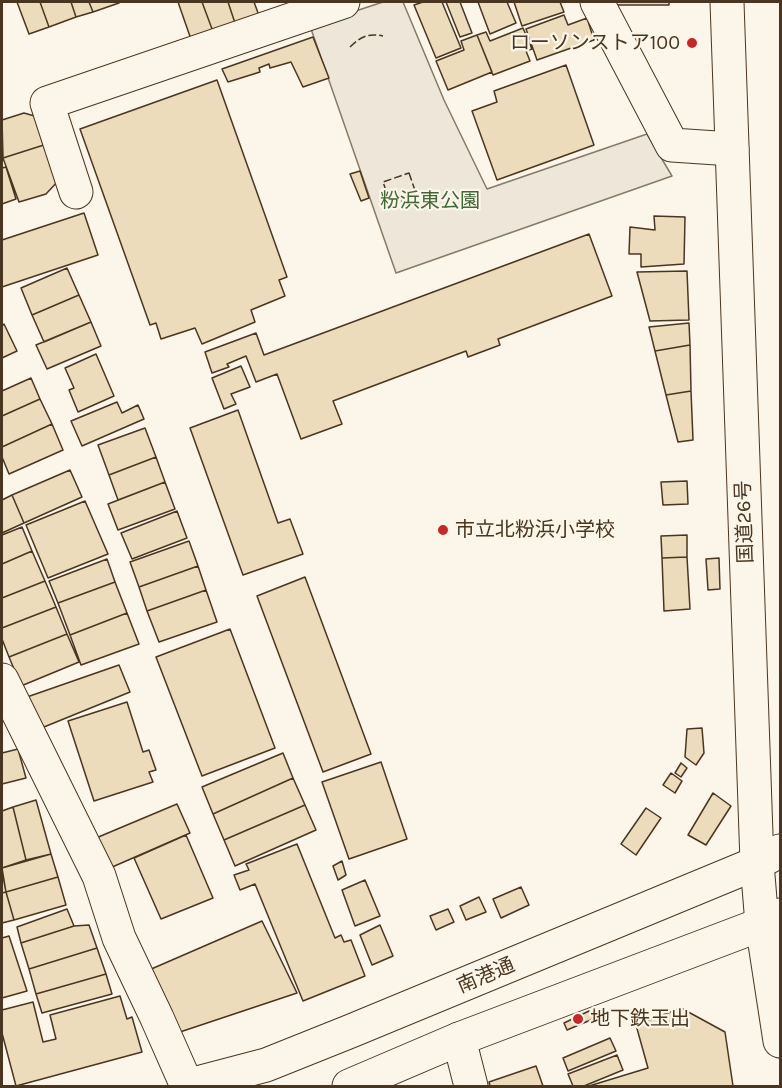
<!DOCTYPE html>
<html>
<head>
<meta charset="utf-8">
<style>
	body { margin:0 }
	#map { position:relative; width:782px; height:1088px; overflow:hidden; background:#fbf6e9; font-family:Karla,sans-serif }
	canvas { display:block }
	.frame { position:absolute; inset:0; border:3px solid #4a3520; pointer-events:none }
</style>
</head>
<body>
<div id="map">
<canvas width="782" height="1088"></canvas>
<div class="frame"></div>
</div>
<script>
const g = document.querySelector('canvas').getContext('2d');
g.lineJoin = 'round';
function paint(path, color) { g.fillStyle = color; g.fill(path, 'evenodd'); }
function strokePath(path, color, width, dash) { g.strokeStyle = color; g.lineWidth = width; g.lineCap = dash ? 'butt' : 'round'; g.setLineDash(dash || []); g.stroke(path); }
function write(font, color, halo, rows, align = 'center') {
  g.font = font + ' Karla,"Noto Sans JP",sans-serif'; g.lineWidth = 4.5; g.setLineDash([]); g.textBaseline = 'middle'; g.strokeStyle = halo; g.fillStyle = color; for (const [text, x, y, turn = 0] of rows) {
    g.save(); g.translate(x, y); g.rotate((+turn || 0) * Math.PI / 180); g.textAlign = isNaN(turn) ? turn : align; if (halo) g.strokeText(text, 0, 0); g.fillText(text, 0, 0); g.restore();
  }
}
const green = new Path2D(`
	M383,2H403L444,100L487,189L647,134L672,176L396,273L310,26Z`);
const building = new Path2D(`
	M17,2H40L49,27L29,34Z
	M40,2H71L76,17L49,27Z
	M71,2H89L93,12L76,17Z
	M89,2H119V3L93,12Z
	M178,2H202L215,37L193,45Z
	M202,2H228L237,29L215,37Z
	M228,2H254L261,21L237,29Z
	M423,2H442L461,48L436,58L414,5Z
	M446,2H460L472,33L460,37Z
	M478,2H507L516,23L490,34Z
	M514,2H560L564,12L522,26Z
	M613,2H669V5H613Z
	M564,15L568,25L587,18L594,40L537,60L526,29Z
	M523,28L532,49L526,51L530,61L493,75L477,35L486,32L490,41Z
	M477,35L492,72L448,90L436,61L464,50L461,41Z
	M313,37L329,78L303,87L291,62L270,68L269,64L259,68L260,72L228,82L222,69Z
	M566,65L594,145L497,180L472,111L497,102L494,91Z
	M217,80L287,277L279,280L285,296L251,310L255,322L202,344L195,328L161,339L156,323L150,325L80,129Z
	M24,113L38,117L47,144L3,158L2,120Z
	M47,144L59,180L46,194L19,202L3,158Z
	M6,167L16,199L2,204V168Z
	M360,171L369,198L361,201L350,174Z
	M84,213L98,255L2,287V240Z
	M654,216L685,217L684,264L641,267V254H629L630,227L655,230Z
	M589,234L612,296L498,339L500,345L468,357L466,351L333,401L342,424L301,439L277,374L256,382L246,356L227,364L229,367L212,373L205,352L256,333L264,355Z
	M67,268L79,295L32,315L21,288Z
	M687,271L689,320L650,321L637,272Z
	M79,295L91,322L44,342L32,315Z
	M91,322L101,346L47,369L36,345Z
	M689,323L690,345L655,351L649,327Z
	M4,324L17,351L2,358V326Z
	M690,345L691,391L666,395L655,351Z
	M96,354L114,396L78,412L69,390L74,388L65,368Z
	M241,366L250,387L231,394L236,404L224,409L212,378Z
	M31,378L40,399L2,416V391Z
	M691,391L693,440L678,442L666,395Z
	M40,399L52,424L2,447V416Z
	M117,402L122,413L138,405L144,419L82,446L71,421Z
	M238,410L278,523L290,519L303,554L243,575L190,428Z
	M52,424L63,450L9,474L2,457V447Z
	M145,428L156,457L109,475L98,445Z
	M156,457L165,482L118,500L109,475Z
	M70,470L82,497L24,523L12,495Z
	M687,481L688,504L663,505L661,482Z
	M165,482L175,509L118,530L108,504Z
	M12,495L24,523L2,533V500Z
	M85,501L108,554L48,578L26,525Z
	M177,511L187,538L132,559L121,533Z
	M22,527L32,551L2,564V535Z
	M687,535V557L662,558L661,536Z
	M189,541L198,566L139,587L130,562Z
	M32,551L45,581L2,598V564Z
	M687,557L690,609L664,611L662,558Z
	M719,558L720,589L708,590L706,559Z
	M107,559L115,582L58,603L49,581Z
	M198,566L206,590L147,611L139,587Z
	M305,577L371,754L323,772L257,596Z
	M45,581L56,607L2,628V598Z
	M115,582L127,613L70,635L58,603Z
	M206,590L217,622L159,642L147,611Z
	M56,607L67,634L9,657L2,639V628Z
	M127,613L139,644L81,665L70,635Z
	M230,629L275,748L202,776L156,657Z
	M67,634L79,662L21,686L9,657Z
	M119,665L130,692L39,729L27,697Z
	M127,702L143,752L149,750L156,770L149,772L153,782L94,801L68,721Z
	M702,728L704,753L696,765L685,757L687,729Z
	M18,749L26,778L2,784V753Z
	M283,753L293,778L213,814L202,787Z
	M381,762L407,839L349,859L322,782Z
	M681,763L687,768L681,777L675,773Z
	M671,773L682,781L675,793L663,785Z
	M293,778L305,805L224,840L213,814Z
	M713,793L731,806L706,845L688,835Z
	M36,800L51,854L26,860L13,807Z
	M177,804L190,833L110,868L96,838Z
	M305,805L316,830L235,866L224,840Z
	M13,807L26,860L2,868V811Z
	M646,808L661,818L636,855L621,844Z
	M186,835L213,898L161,919L134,858Z
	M297,844L335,938L341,935L344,942L351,940L365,976L303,1001L255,884L240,890L234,875L249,870L246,864Z
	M51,854L58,877L6,892L2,868Z
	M342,861L346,875L338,880L333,866Z
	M2,871L6,892L2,893Z
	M58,877L66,905L14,920L6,892Z
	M365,880L380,916L355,926L342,890Z
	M521,887L529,905L501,918L493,899Z
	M6,892L14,920L2,923V893Z
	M479,897L486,912L466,920L460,906Z
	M67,909L74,926L21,943L17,927Z
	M448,909L454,922L436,930L430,916Z
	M262,921L297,993L180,1032L149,970Z
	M89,925L97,948L29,969L21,943L74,926Z
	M380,925L393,956L372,965L360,935Z
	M9,936L27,991L2,998V938Z
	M97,948L106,974L36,994L29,969Z
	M106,974L112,994L42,1013L36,994Z
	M120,996L127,1019L132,1017L142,1052L16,1086L2,1033V1010L33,1002L43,1042L56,1039L50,1015Z
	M681,1008L725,1032L733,1086H589L648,1068L636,1025Z
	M589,1011L593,1019L567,1030L564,1023Z
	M610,1038L616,1051L568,1071L563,1058Z
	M617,1055L623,1070L584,1086H573L568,1074Z
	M536,1066L543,1086H490L489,1082Z`);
const street = new Path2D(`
	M597,2L672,145L732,149
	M76,192L47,103L343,2
	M2,680L99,876L119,938L157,1018L187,1086
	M459,1039L471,1086`);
const primary = new Path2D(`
	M186,1086L266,1065L351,1031L757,863L780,851
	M349,1086L459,1039L762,924L780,915`);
const highway = new Path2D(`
	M727,2L757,863L762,924L780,1041`);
const fence = new Path2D(`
	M350,47C360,37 368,33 383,36
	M409,173L417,196L391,205L383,182Z`);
const markers = [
	[692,43,6,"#c62828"],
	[443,530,6,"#c62828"],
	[578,1019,6,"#c62828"]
];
const poiNames = [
	["ローソンストア100",680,43,"right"],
	["市立北粉浜小学校",455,530],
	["地下鉄玉出",590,1019]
];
const parkNames = [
	["粉浜東公園",430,201]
];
const streetNames = [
	["国道26号",745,522,-92],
	["南港通",486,976,-23]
];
paint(green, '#ede6d9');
strokePath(green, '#887966', 1.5);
paint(building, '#ecdcbc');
strokePath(building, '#4a3520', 1.5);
strokePath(street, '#4a3520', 35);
strokePath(primary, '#4a3520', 35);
strokePath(highway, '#4a3520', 35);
strokePath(street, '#fbf6e9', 33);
strokePath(primary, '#fbf6e9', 33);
strokePath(highway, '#fbf6e9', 33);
strokePath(fence, '#4a3520', 1.5, [8, 3]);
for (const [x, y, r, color] of markers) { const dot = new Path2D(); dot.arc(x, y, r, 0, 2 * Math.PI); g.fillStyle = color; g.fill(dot); strokePath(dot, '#fbf6e9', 2); }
write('20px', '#4a3520', '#fbf6e9', poiNames, 'left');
write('20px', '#436837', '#fbf6e9', parkNames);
write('20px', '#4a3520', '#fbf6e9', streetNames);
</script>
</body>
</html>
